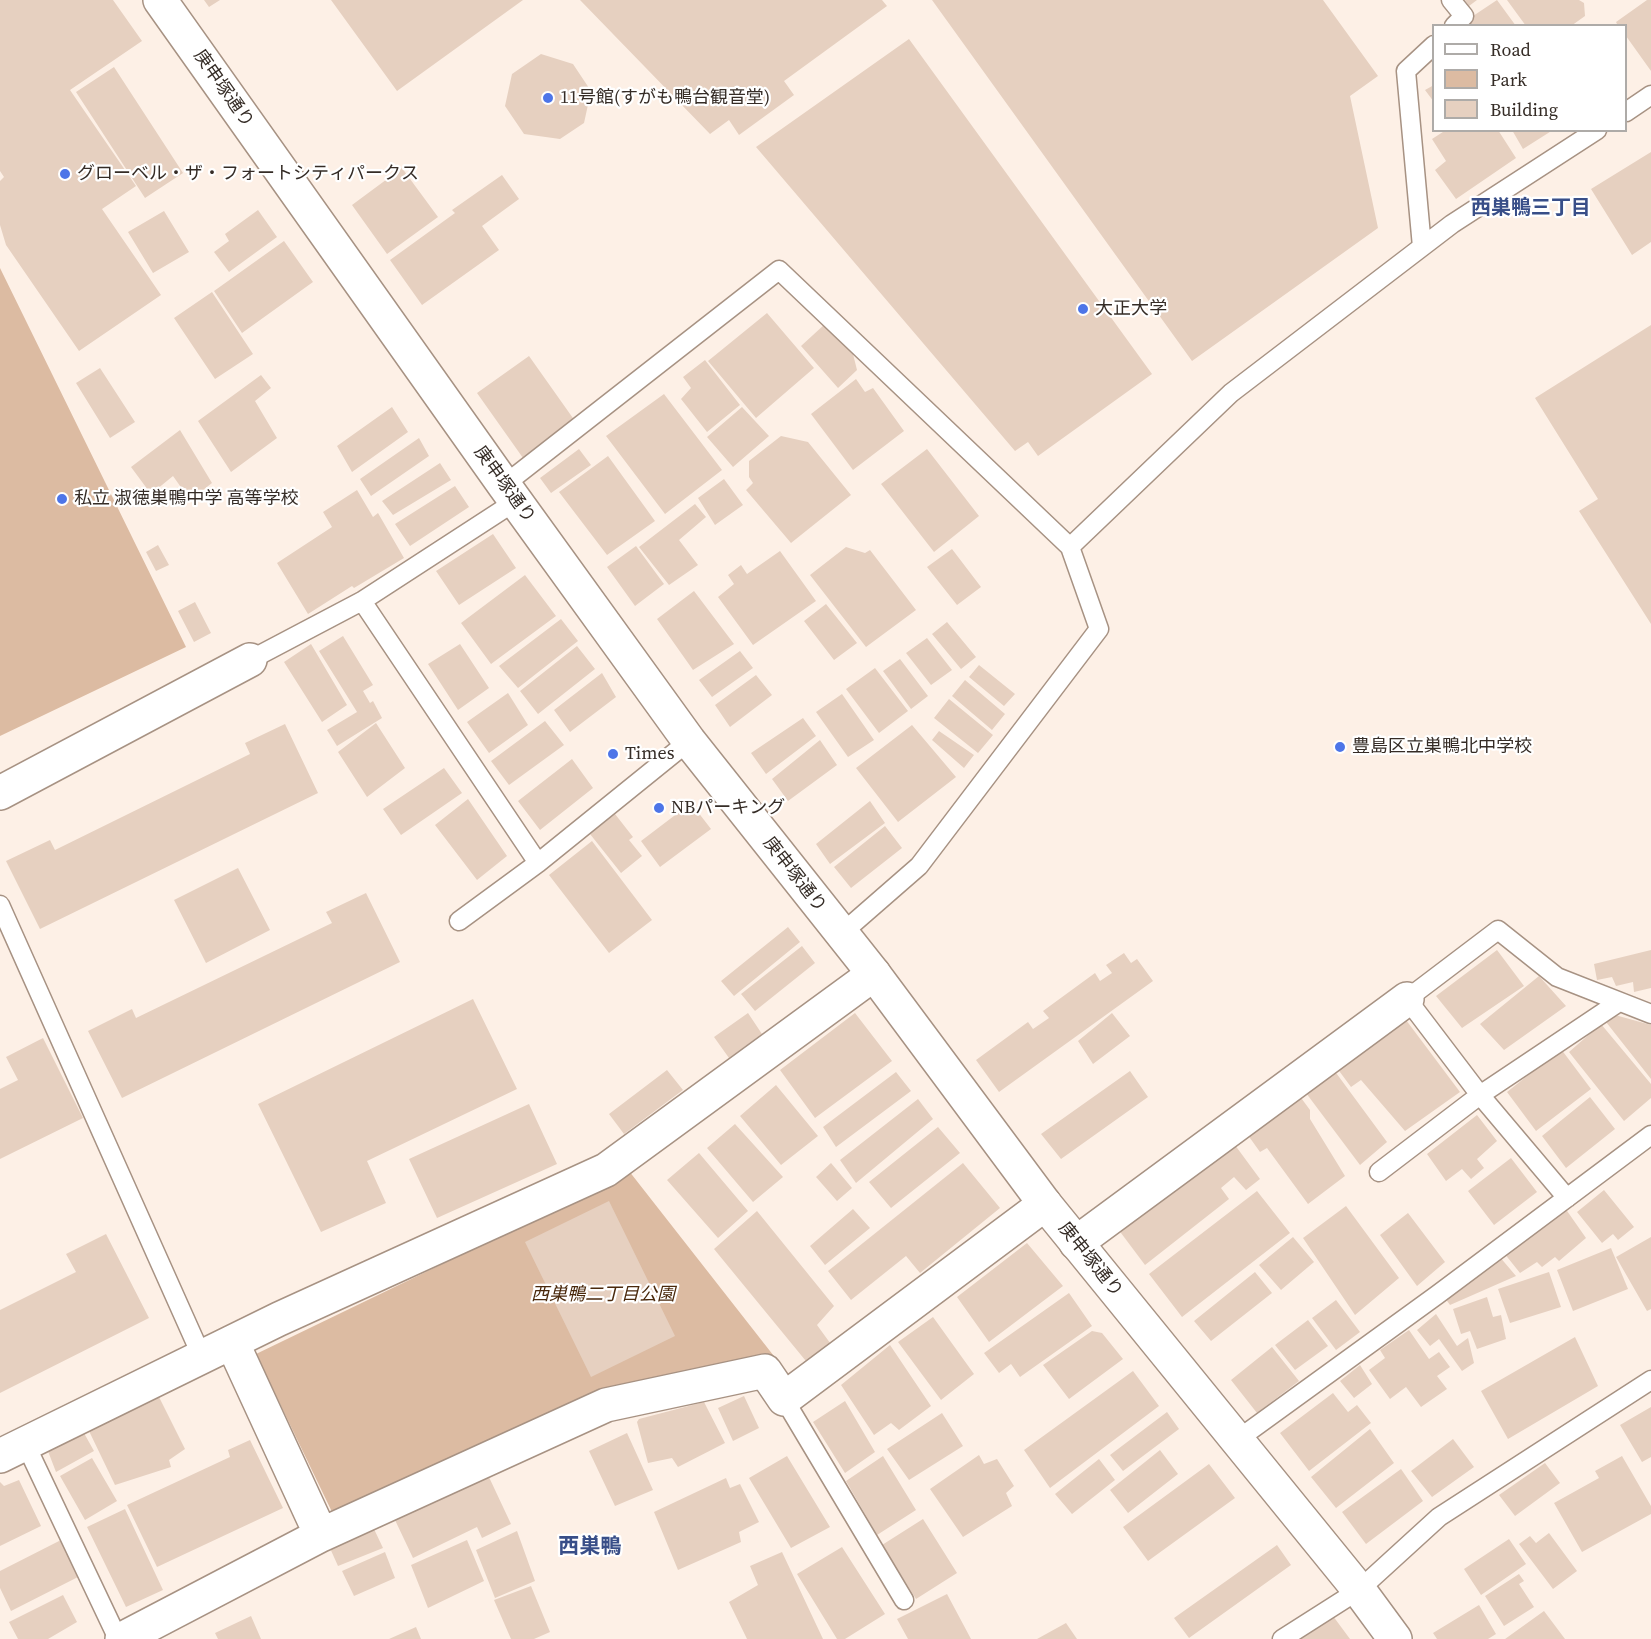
<!DOCTYPE html>
<html>
<head>
<meta charset="utf-8">
<style>
	body { margin:0 }
	#map { position:relative; width:1651px; height:1639px; overflow:hidden; background:#fdf0e6; font-family:"Source Serif 4",serif }
	canvas { display:block }
	.legend { position:absolute; left:1432px; top:24px; width:195px; height:108px; box-sizing:border-box; background:#fff; border:2px solid #aeaba8; margin:0; padding:8px 10px; list-style:none; font-size:18px; color:#352c26 }
	.legend li { display:flex; align-items:center; gap:12px; height:30px }
	.legend b { width:30px; border:2px solid #aeaba8 }
</style>
</head>
<body>
<div id="map">
<canvas width="1651" height="1639"></canvas>
<ul class="legend">
<li><b style="height:8px;background:#fff"></b>Road</li>
<li><b style="height:16px;background:#dcbba2"></b>Park</li>
<li><b style="height:16px;background:#e6d0c0"></b>Building</li>
</ul>
</div>
<script>
const g = document.querySelector('canvas').getContext('2d');
g.lineJoin = 'round';
function paint(path, color) { g.fillStyle = color; g.fill(path, 'evenodd'); }
function strokePath(path, color, width, dash) { g.strokeStyle = color; g.lineWidth = width; g.lineCap = dash ? 'butt' : 'round'; g.setLineDash(dash || []); g.stroke(path); }
function write(font, color, halo, rows, align = 'center') {
  g.font = font + ' "Source Serif 4","Noto Sans JP",serif'; g.lineWidth = 4.5; g.setLineDash([]); g.textBaseline = 'middle'; g.strokeStyle = halo; g.fillStyle = color; for (const [text, x, y, turn = 0] of rows) {
    g.save(); g.translate(x, y); g.rotate((+turn || 0) * Math.PI / 180); g.textAlign = isNaN(turn) ? turn : align; if (halo) g.strokeText(text, 0, 0); g.fillText(text, 0, 0); g.restore();
  }
}
const green = new Path2D(`
	M0,268L186,647L0,736Z
	M629,1171L777,1360L589,1396L333,1514L256,1354L612,1182Z`);
const building = new Path2D(`
	M0,0H113L142,41L70,90L136,186L102,209L161,295L79,351L6,245L0,225V181L4,177L0,171Z
	M204,0H220L209,7Z
	M331,0H523L397,91Z
	M580,0H882L887,6L784,81L794,95L739,135L729,120L710,134Z
	M932,0H1323L1378,76L1350,96L1378,228L1192,361Z
	M1465,0H1477L1469,6Z
	M1497,0L1516,26H1458Z
	M1507,0H1579L1584,3L1585,16L1571,26H1526Z
	M1647,0H1651V71L1626,36V26H1618L1616,22Z
	M909,39L1152,374L1038,456L1028,442L1015,451L756,147Z
	M541,54L573,64L591,91L584,123L560,139L524,134L505,106L512,74Z
	M114,67L183,173L145,198L76,92Z
	M1434,85V102L1425,90Z
	M1446,130H1498L1516,158L1456,199L1435,170L1446,161L1432,139Z
	M1512,130H1553L1523,149Z
	M1651,152V242L1632,255L1591,189Z
	M402,168L438,217L387,254L352,205Z
	M502,175L519,199L482,226L499,250L422,305L390,260L455,213L452,210Z
	M258,210L277,237L229,272L214,252L229,241L225,234Z
	M164,211L189,252L153,273L128,232Z
	M284,241L313,282L242,333L214,291Z
	M212,292L253,354L215,379L174,318Z
	M767,313L814,368L756,418L708,361Z
	M825,324L853,354L857,370L838,388L801,346Z
	M1651,325V624L1579,511L1598,499L1535,398Z
	M529,356L575,421L523,458L477,393Z
	M705,360L740,405L707,432L681,399L691,388L683,377Z
	M100,368L135,422L110,438L76,383Z
	M261,375L271,388L255,401L277,438L231,472L198,421Z
	M856,379L865,392L873,388L904,431L853,470L811,414Z
	M664,394L722,470L665,514L606,436Z
	M392,407L408,432L352,472L337,446Z
	M742,407L769,436L733,467L707,437Z
	M180,430L212,483L190,500L173,476L151,494L131,467Z
	M781,436L808,442L851,495L791,543L746,490L753,483L749,477V461Z
	M419,438L429,456L371,496L360,479Z
	M579,449L591,465L551,493L540,478Z
	M927,449L979,516L934,552L881,484Z
	M608,456L655,521L607,555L559,492Z
	M440,463L451,480L393,515L382,501Z
	M724,479L743,505L715,525L698,498Z
	M455,486L469,507L410,546L395,524Z
	M357,490L373,517L378,513L404,558L354,588L352,586L308,614L277,563L332,527L323,512Z
	M695,504L706,517L679,540L698,565L669,585L639,547Z
	M493,534L516,568L459,605L436,571Z
	M158,545L169,565L156,571L146,552Z
	M636,546L664,584L635,606L607,567Z
	M846,547L865,553L870,550L916,610L866,647L810,575Z
	M952,549L981,587L957,605L927,567Z
	M780,551L816,601L753,645L718,597L734,584L728,575L741,565L747,574Z
	M525,575L556,616L491,664L461,623Z
	M694,591L734,644L693,670L657,619Z
	M195,602L211,633L194,642L178,611Z
	M826,604L857,643L834,660L804,621Z
	M561,619L578,641L518,688L499,666Z
	M947,622L976,657L961,669L932,634Z
	M343,636L373,685L363,691L370,703L373,701L382,718L337,746L327,730L357,712L319,651Z
	M927,638L952,670L931,685L906,653Z
	M311,644L347,705L322,722L284,662Z
	M460,644L489,688L458,710L428,664Z
	M577,646L595,669L538,714L520,691Z
	M740,651L753,668L712,697L699,680Z
	M900,659L928,696L911,709L883,671Z
	M979,665L1015,694L1004,706L969,677Z
	M875,668L908,711L879,733L846,689Z
	M602,673L616,697L570,732L554,710Z
	M756,675L772,695L730,727L715,705Z
	M965,680L1005,714L992,730L952,696Z
	M508,693L528,725L489,753L467,722Z
	M842,694L874,740L848,757L816,712Z
	M949,699L993,735L978,753L934,718Z
	M803,718L816,736L766,774L751,753Z
	M545,721L564,745L509,785L491,761Z
	M376,723L405,768L367,797L338,752Z
	M285,724L318,793L40,929L6,861L50,840L55,850L250,754L245,743Z
	M912,725L956,777L898,822L856,768Z
	M939,731L974,755L964,768L932,740Z
	M820,740L837,765L788,801L772,779Z
	M572,759L593,788L540,830L518,801Z
	M444,768L462,793L401,835L383,809Z
	M468,799L507,856L477,880L435,825Z
	M870,801L885,823L830,864L816,844Z
	M691,803L711,829L660,867L641,841Z
	M615,814L633,837L629,840L642,856L621,873L590,834Z
	M885,826L902,848L851,888L834,867Z
	M592,841L652,920L609,953L549,875Z
	M238,868L270,930L206,963L174,900Z
	M366,893L400,962L122,1098L88,1031L132,1009L136,1018L332,923L326,912Z
	M788,927L800,942L734,996L721,981Z
	M802,946L815,963L755,1011L741,994Z
	M1497,950L1524,986L1462,1028L1436,996Z
	M1651,950V988L1634,992L1633,982L1616,986L1612,977L1597,980L1594,964Z
	M1124,953L1131,963L1137,959L1153,981L999,1092L976,1060L1028,1022L1033,1029L1049,1018L1043,1011L1095,973L1100,981L1112,973L1106,965Z
	M1539,976L1566,1006L1504,1050L1480,1024Z
	M473,999L517,1089L367,1161L386,1203L321,1232L258,1104Z
	M748,1013L762,1034L729,1058L714,1037Z
	M855,1013L892,1061L815,1118L780,1070Z
	M1112,1013L1130,1036L1093,1064L1078,1041Z
	M1615,1015L1651,1025V1079L1606,1022Z
	M1406,1020L1460,1092L1405,1131L1361,1080L1351,1087L1334,1064Z
	M1601,1024L1651,1084V1098L1624,1121L1569,1052Z
	M43,1038L83,1118L0,1159V1089L18,1080L6,1057Z
	M1561,1049L1591,1089L1536,1131L1507,1092Z
	M1331,1066L1387,1142L1360,1165L1303,1089Z
	M667,1070L683,1090L624,1134L609,1114Z
	M1130,1071L1148,1097L1061,1159L1041,1134Z
	M896,1072L911,1091L836,1147L823,1127Z
	M776,1085L818,1136L781,1165L740,1116Z
	M1296,1091L1310,1110V1119L1345,1176L1308,1204L1267,1148L1260,1152L1245,1131Z
	M1590,1097L1615,1129L1566,1168L1542,1136Z
	M918,1099L933,1119L856,1183L840,1160Z
	M529,1104L557,1164L437,1218L409,1159Z
	M1477,1115L1497,1141L1477,1159L1484,1168L1471,1179L1462,1169L1446,1181L1427,1154Z
	M735,1124L783,1177L753,1202L707,1148Z
	M938,1127L960,1153L891,1208L869,1182Z
	M1232,1141L1260,1179L1246,1190L1234,1177L1221,1188L1229,1199L1145,1265L1118,1229Z
	M699,1153L748,1211L718,1238L667,1180Z
	M1511,1158L1537,1192L1494,1225L1468,1191Z
	M831,1163L852,1188L837,1201L816,1177Z
	M963,1163L1000,1208L920,1273L906,1256L851,1300L828,1271Z
	M1604,1190L1634,1227L1618,1240L1613,1234L1602,1243L1577,1212Z
	M1257,1191L1290,1233L1182,1317L1149,1274Z
	M609,1201L675,1336L591,1377L525,1242Z
	M1346,1206L1399,1278L1355,1315L1303,1238Z
	M1565,1208L1586,1238L1559,1261L1555,1257L1542,1267L1537,1262L1520,1273L1504,1253Z
	M853,1209L870,1228L825,1265L810,1246Z
	M757,1211L834,1306L817,1325L833,1347L810,1366L714,1249Z
	M1408,1213L1445,1262L1417,1286L1380,1235Z
	M106,1234L149,1318L0,1393V1310L76,1272L66,1254Z
	M1293,1237L1314,1262L1281,1290L1259,1265Z
	M1651,1237V1309L1647,1311L1616,1257Z
	M1027,1243L1063,1286L989,1342L957,1297Z
	M1611,1248L1628,1289L1573,1311L1557,1270Z
	M1499,1256L1516,1276L1450,1305L1445,1298Z
	M1255,1272L1272,1293L1211,1341L1194,1321Z
	M1549,1272L1561,1307L1510,1323L1498,1289Z
	M1069,1293L1092,1326L1020,1377L1011,1364L999,1373L984,1353Z
	M1487,1297L1493,1317L1501,1315L1506,1339L1477,1349L1470,1331L1461,1334L1453,1309Z
	M1336,1300L1360,1332L1336,1350L1312,1318Z
	M1436,1314L1457,1346L1468,1338L1474,1363L1462,1371L1439,1339L1430,1346L1417,1330Z
	M933,1317L974,1374L941,1400L898,1342Z
	M1308,1320L1328,1346L1295,1370L1275,1345Z
	M1409,1330L1429,1359L1439,1352L1450,1367L1437,1376L1447,1389L1421,1407L1406,1387L1390,1399L1369,1370L1385,1358L1380,1350Z
	M1092,1331L1102,1333L1123,1359L1069,1399L1043,1365Z
	M1575,1337L1598,1386L1508,1439L1481,1391Z
	M890,1345L931,1406L899,1430L891,1423L874,1435L841,1385Z
	M1272,1347L1299,1381L1257,1413L1231,1380Z
	M1360,1365L1372,1384L1354,1398L1340,1381Z
	M1133,1371L1159,1406L1050,1488L1024,1450Z
	M1333,1393L1348,1412L1357,1405L1371,1423L1309,1471L1280,1433Z
	M744,1396L759,1428L733,1441L718,1408Z
	M159,1397L185,1449L169,1460L171,1467L115,1485L89,1431Z
	M845,1401L875,1452L845,1473L813,1422Z
	M704,1402L725,1443L678,1467L672,1458L648,1463L637,1422L639,1419Z
	M1651,1407V1457L1642,1462L1620,1425Z
	M1167,1412L1179,1429L1123,1471L1110,1455Z
	M942,1413L963,1446L909,1480L887,1449Z
	M80,1426L94,1451L56,1472L46,1446Z
	M1370,1429L1394,1463L1336,1508L1311,1477Z
	M627,1433L653,1490L615,1506L589,1451Z
	M1453,1439L1474,1467L1432,1497L1411,1471Z
	M250,1440L283,1508L157,1567L127,1505L230,1457L228,1450Z
	M1160,1450L1178,1474L1128,1513L1110,1490Z
	M979,1455L984,1464L997,1459L1014,1486L1006,1493L1012,1506L963,1537L930,1489Z
	M787,1456L830,1527L791,1548L749,1478Z
	M883,1456L916,1510L877,1535L846,1481Z
	M1622,1456L1651,1506V1514L1582,1552L1554,1503L1599,1478L1595,1471Z
	M92,1458L117,1501L85,1520L60,1476Z
	M1099,1459L1115,1480L1072,1514L1055,1494Z
	M1545,1463L1560,1483L1515,1516L1499,1495Z
	M1209,1464L1235,1498L1148,1561L1123,1527Z
	M1401,1469L1423,1501L1366,1544L1342,1512Z
	M488,1475L511,1524L482,1538L477,1527L413,1558L395,1520Z
	M726,1478L730,1488L740,1484L759,1522L739,1532L741,1542L678,1570L654,1512Z
	M19,1480L41,1526L0,1546V1482L4,1486Z
	M125,1509L163,1590L126,1607L87,1527Z
	M923,1519L957,1573L916,1599L882,1545Z
	M374,1529L383,1548L338,1566L329,1546Z
	M517,1531L535,1581L495,1598L476,1550Z
	M1549,1533L1577,1571L1553,1589L1519,1544L1530,1536L1536,1543Z
	M1509,1539L1526,1564L1481,1595L1464,1569Z
	M61,1540L78,1577L11,1611L0,1588V1571Z
	M467,1540L484,1581L428,1608L411,1565Z
	M1277,1545L1291,1565L1189,1638L1174,1618Z
	M842,1547L885,1614L845,1639H837L797,1574Z
	M385,1552L395,1578L354,1596L342,1571Z
	M782,1552L823,1639H747L729,1602L758,1585L750,1566Z
	M1519,1574L1524,1581L1519,1584L1534,1607L1504,1626L1485,1596Z
	M531,1586L550,1632L534,1639H511L494,1600Z
	M947,1594L971,1639H908L897,1619Z
	M63,1595L77,1622L48,1639H18L9,1622Z
	M1479,1605L1496,1634L1488,1639H1437L1433,1633Z
	M1544,1611L1565,1639H1505Z
	M251,1616L261,1639H218L215,1633Z
	M1333,1616L1350,1639H1298Z
	M1066,1623L1077,1639H1037Z
	M416,1627L421,1639H389Z`);
const lane = new Path2D(`
	M1451,0L1464,16L1454,26
	M1626,112L1651,95
	M1422,247L1406,71L1434,45
	M504,485L779,270L1070,547L1099,629L919,866L841,934
	M1070,547L1231,393L1452,224L1597,130
	M362,601L538,863
	M250,660L362,601L516,501
	M0,905L202,1357
	M459,921L538,863L689,741
	M1379,1172L1480,1095L1619,1002
	M1567,1198L1480,1095L1407,999L1498,930L1557,977L1651,1014
	M784,1399L904,1600
	M1237,1440L1437,1295L1651,1135
	M25,1443L118,1639
	M1282,1639L1359,1590L1439,1517L1651,1380`);
const street = new Path2D(`
	M0,793L250,660
	M1076,1243L1407,999
	M232,1342L321,1535
	M0,1456L279,1319L606,1170L874,974
	M122,1639L321,1535L606,1405L765,1371L784,1399L1045,1204`);
const secondary = new Path2D(`
	M160,0L504,485L689,741L874,974L1045,1204L1359,1590L1395,1639`);
const markers = [
	[548,98,6,"#4d75e8"],
	[65,174,6,"#4d75e8"],
	[1083,309,6,"#4d75e8"],
	[62,499,6,"#4d75e8"],
	[1340,747,6,"#4d75e8"],
	[613,754,6,"#4d75e8"],
	[659,808,6,"#4d75e8"]
];
const streetNames = [
	["庚申塚通り",223,89,55],
	["庚申塚通り",504,485,54],
	["庚申塚通り",794,875,52],
	["庚申塚通り",1090,1260,51]
];
const poiNames = [
	["11号館(すがも鴨台観音堂)",560,98],
	["グローベル・ザ・フォートシティパークス",77,174],
	["大正大学",1095,309],
	["私立 淑徳巣鴨中学 高等学校",74,499],
	["豊島区立巣鴨北中学校",1352,747],
	["Times",625,754],
	["NBパーキング",671,808]
];
const parkNames = [
	["西巣鴨二丁目公園",603,1295]
];
const neighbourhoodNames = [
	["西巣鴨三丁目",1531,209]
];
const quarterNames = [
	["西巣鴨",590,1548]
];
paint(green, '#dcbba2');
paint(building, '#e6d0c0');
strokePath(lane, '#a79283', 21);
strokePath(street, '#a79283', 36);
strokePath(secondary, '#a79283', 36);
strokePath(lane, '#fff', 18);
strokePath(street, '#fff', 33);
strokePath(secondary, '#fff', 33);
for (const [x, y, r, color] of markers) { const dot = new Path2D(); dot.arc(x, y, r, 0, 2 * Math.PI); g.fillStyle = color; g.fill(dot); strokePath(dot, '#fff', 2); }
write('18px', '#352c26', '#fff', streetNames);
write('18px', '#352c26', '#fff', poiNames, 'left');
write('italic 18px', '#4a290c', '#fff', parkNames);
write('bold 20px', '#384e88', '#fff', neighbourhoodNames);
write('bold 21px', '#384e88', '#fff', quarterNames);
</script>
</body>
</html>
